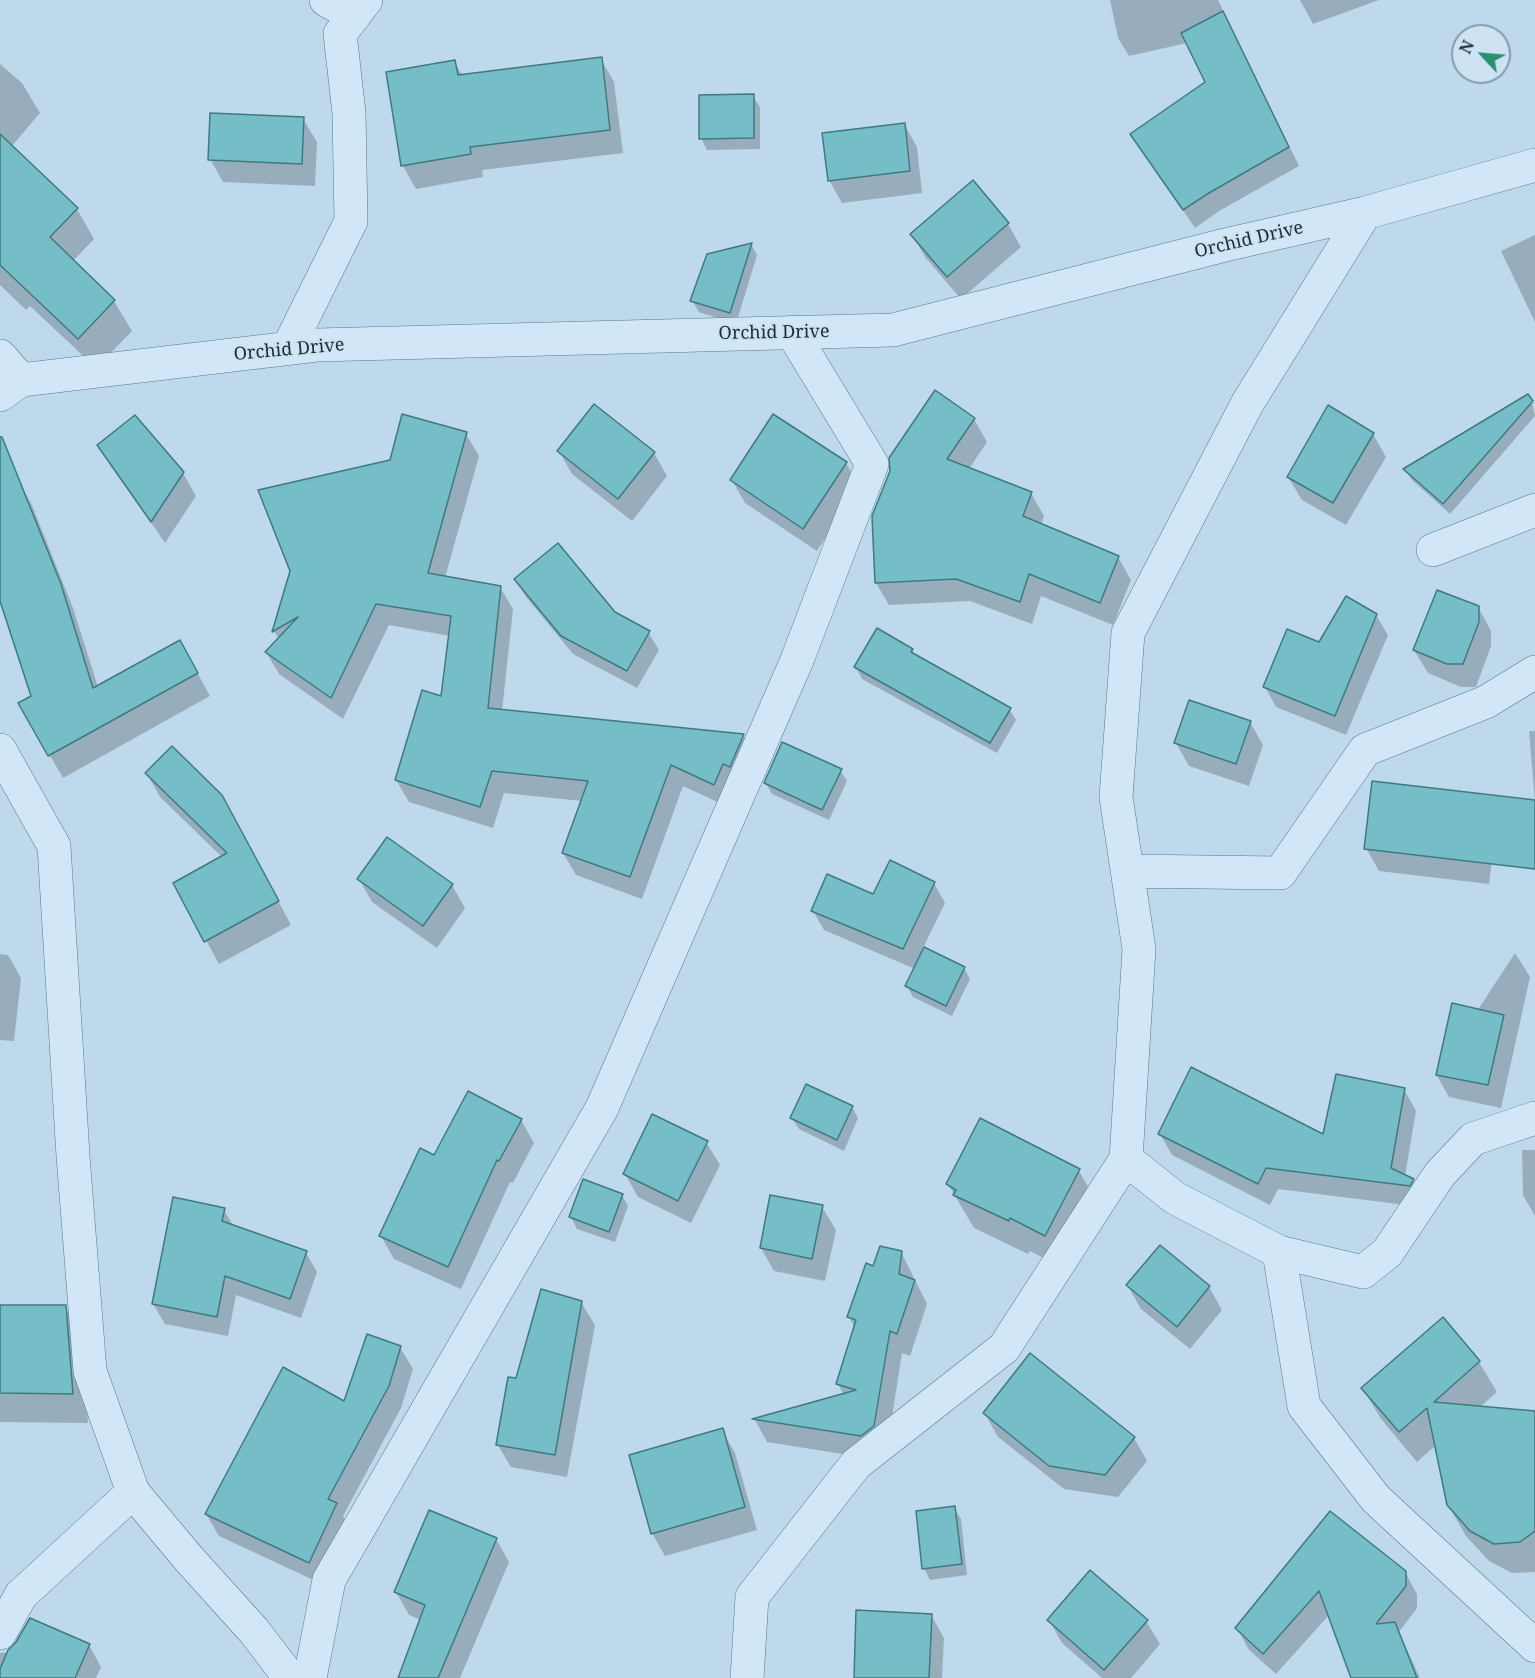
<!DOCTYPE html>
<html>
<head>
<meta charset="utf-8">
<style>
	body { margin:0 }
	#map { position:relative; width:1535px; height:1678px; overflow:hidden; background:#bed9eb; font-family:"Noto Serif",serif }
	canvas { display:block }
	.north { position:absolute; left:1451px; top:24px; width:60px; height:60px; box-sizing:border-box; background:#cde3f3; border:2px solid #869ba6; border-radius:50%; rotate:296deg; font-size:16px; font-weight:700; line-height:24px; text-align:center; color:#1c2e33 }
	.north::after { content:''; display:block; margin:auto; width:21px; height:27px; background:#2b8f71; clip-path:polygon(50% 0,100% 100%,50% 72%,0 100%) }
</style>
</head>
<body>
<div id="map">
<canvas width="1535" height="1678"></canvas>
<div class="north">N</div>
</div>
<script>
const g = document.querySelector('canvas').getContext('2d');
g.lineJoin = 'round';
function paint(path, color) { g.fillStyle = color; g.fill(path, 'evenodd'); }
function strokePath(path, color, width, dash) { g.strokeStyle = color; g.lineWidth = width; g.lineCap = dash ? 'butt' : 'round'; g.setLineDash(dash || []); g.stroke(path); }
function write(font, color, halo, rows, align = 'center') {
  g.font = font + ' "Noto Serif",serif'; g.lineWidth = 4.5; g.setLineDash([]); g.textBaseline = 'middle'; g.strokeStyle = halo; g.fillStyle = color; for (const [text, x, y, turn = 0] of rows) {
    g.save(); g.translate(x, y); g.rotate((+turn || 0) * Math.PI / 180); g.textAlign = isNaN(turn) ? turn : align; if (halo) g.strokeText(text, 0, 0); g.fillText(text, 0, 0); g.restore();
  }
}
const shadow = new Path2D(`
	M1110,0H1218L1299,166L1219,211L1195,228L1132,134L1207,82L1187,43L1129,56L1118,38Z
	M1300,0H1379L1313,24Z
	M601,59L614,82L623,153L482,170L483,177L416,189L403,166L387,73L454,62L463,76Z
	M0,64L22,83L40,113L11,147L77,209L94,239L73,261L114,301L132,331L96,368L30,306L26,310L0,285Z
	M753,96L760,107V149L707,150L701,138Z
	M303,119L317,142L315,186L223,182L210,159Z
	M904,124L917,147L922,193L842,203L829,180Z
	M1008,224L1021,247L961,299L925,257L912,234Z
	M1535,235V322L1501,251Z
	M751,244L757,255L736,324L699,312L692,300Z
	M1532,402L1535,416L1450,514L1412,480L1405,469Z
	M974,419L987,442L969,469L1031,493L1044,516L1041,525L1118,557L1131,580L1113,625L1041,596L1032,624L970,601L889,605L876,583L874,517Z
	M466,434L479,456L445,578L500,587L513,609L502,711L743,735L756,757L726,806L683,786L642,899L576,875L563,853L582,801L504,793L493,828L409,802L396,780L443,698L450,636L389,625L343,719L279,674L266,652L279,639L274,631L291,571L391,461Z
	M1373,434L1386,457L1346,525L1302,500L1288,477Z
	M99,446L183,473L196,496L165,543Z
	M559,451L654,453L667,476L632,521L572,474Z
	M846,463L859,486L817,551L745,503L732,480Z
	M19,482L32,505L73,608L98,687L193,665L210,696L63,778L20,704L33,697L0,596V490Z
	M516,580L614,613L648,632L659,650L637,688L573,654L526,597Z
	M1478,607L1491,631V646L1476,687H1461L1428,673L1414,650Z
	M1376,615L1388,635L1346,735L1276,707L1265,687L1320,644Z
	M878,630L912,650L916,657L1009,709L1016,720L997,753L862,679L856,667Z
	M1250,722L1263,745L1249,786L1189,766L1176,743Z
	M1529,731H1535V857L1492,861L1489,884L1379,871L1366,848L1535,802Z
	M840,770L847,781L829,820L772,794L766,783Z
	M147,774L235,820L291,925L219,964L175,884L223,858L160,797Z
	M388,839L452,885L465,908L437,948L372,902L359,879Z
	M934,883L945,903L923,948L964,968L970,979L952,1016L913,997L907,986L915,969L824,930L813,911Z
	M1515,953L1530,977L1501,1108L1449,1097L1436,1074Z
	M0,954L8,955L21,978L14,1041L0,1040Z
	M1404,1089L1416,1111L1405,1176L1413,1181L1425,1202L1422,1207L1278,1189L1270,1205L1172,1155L1160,1134L1324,1136Z
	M852,1107L858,1118L844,1151L799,1129L792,1118Z
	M521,1120L534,1143L513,1183L510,1182L461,1289L394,1259L381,1236L435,1157Z
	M706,1142L720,1165L691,1223L638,1197L625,1174Z
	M1522,1150H1535V1216L1523,1195Z
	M1079,1171L1098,1204L1065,1269L1030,1251L1028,1254L974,1228L948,1184Z
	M622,1195L628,1206L615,1242L577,1229L571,1217Z
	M822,1207L836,1230L825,1281L774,1271L761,1248Z
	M224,1210L234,1227L306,1253L317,1272L301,1318L236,1295L228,1336L165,1324L153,1304Z
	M901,1252L927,1304L910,1356L902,1353L887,1449L874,1459L767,1442L755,1420L844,1395L838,1384L855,1328L849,1317L874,1268Z
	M1128,1286L1209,1287L1222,1310L1190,1349L1141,1309Z
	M581,1302L595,1325L567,1477L511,1467L497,1444L517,1380Z
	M0,1306L65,1307L82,1336L88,1423L0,1422Z
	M1442,1319L1479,1362L1497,1392L1480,1407L1535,1416V1572L1512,1573L1489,1561L1466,1536L1448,1505L1436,1445L1417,1462L1381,1419L1363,1389Z
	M400,1347L413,1369L401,1408L343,1516L349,1526L322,1584L219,1536L206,1514L345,1403Z
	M985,1414L1134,1438L1147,1461L1118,1497L1064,1489L998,1437Z
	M722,1430L735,1453L757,1530L665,1556L652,1533Z
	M954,1508L961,1519L967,1575L930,1580L924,1568Z
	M1330,1513L1405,1572L1417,1594V1608L1399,1632L1420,1678H1353L1329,1615L1276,1674L1249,1650L1237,1628Z
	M496,1539L509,1562L460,1678H400L421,1620L409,1615L396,1592Z
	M931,1615L944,1638L942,1678H855Z
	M1049,1620L1146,1621L1160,1644L1131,1678H1102L1062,1643Z
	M89,1645L101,1667L96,1678H0V1653Z`);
const building = new Path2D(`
	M1223,11L1289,147L1209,193L1183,210L1130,134L1205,82L1181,33Z
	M602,57L610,130L470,147L471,154L401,166L386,72L455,60L458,75Z
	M754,94V138L699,139V95Z
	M210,113L304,117L302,164L208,160Z
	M905,123L910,171L828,181L822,133Z
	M0,134L78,208L50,237L115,300L78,339L0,265Z
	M973,180L1009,223L947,277L910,234Z
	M752,243L730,313L690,301L707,254Z
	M935,390L975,418L947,459L1032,492L1023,516L1119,556L1100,603L1029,574L1020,602L956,579L875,583L872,516L890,471L889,458Z
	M1528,394L1533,401L1443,504L1403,469Z
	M594,404L655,452L618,499L557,451Z
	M1328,405L1374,433L1333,503L1287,477Z
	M402,414L467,432L428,573L501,586L488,708L744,734L730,767L723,764L714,785L671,765L630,877L562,853L588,781L492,771L480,807L395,780L422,690L441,696L451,616L376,604L331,698L265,652L298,617L272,632L290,571L258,490L390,460Z
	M773,414L847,462L803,529L730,480Z
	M135,415L184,472L151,522L97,445Z
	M0,437H2L61,584L93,688L180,640L198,673L48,756L18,703L31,696L0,601Z
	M558,543L615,612L650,631L627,671L561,636L514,579Z
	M1437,590L1479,606V622L1463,664H1447L1413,650Z
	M1346,596L1377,614L1335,716L1263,687L1287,629L1319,642Z
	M877,628L913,649L911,652L1011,708L990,743L854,667Z
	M1189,700L1251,721L1236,764L1174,743Z
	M782,742L842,769L822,810L764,783Z
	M172,746L222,795L279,901L204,942L173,883L227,853L145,773Z
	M1372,781L1535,800V869L1364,849Z
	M387,837L453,884L423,926L357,879Z
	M890,860L935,882L903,949L811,911L827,874L873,894Z
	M924,947L965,967L946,1006L905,986Z
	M1452,1003L1504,1015L1488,1085L1436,1075Z
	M1191,1067L1323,1134L1336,1074L1405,1088L1391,1168L1414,1179L1410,1186L1266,1168L1258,1184L1158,1134Z
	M806,1084L853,1106L837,1140L790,1118Z
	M468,1091L522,1119L499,1161L497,1160L448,1267L379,1236L420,1148L434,1155Z
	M652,1114L708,1141L678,1201L623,1174Z
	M980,1118L1080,1169L1045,1236L1010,1218L1009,1221L953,1195L956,1190L946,1184Z
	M583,1179L623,1194L609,1232L569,1217Z
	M770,1195L823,1205L812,1259L760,1248Z
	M173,1197L225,1208L222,1221L307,1251L290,1299L225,1276L217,1317L152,1304Z
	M1160,1245L1210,1286L1177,1327L1126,1285Z
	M880,1246L902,1251L899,1274L915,1280L897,1334L890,1331L874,1426L861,1436L752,1419L856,1390L836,1384L856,1320L847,1317L866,1263L873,1266Z
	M541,1289L582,1301L555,1455L496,1445L508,1377L516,1378Z
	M0,1305H66L73,1394L0,1393Z
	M1443,1317L1480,1361L1434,1402L1535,1411V1531L1520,1542L1494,1544L1470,1531L1447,1505L1427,1408L1399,1432L1361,1388Z
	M367,1334L401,1346L389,1386L328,1499L337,1503L309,1563L205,1514L283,1367L344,1401Z
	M1030,1353L1135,1437L1105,1475L1049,1466L983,1413Z
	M723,1428L745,1507L651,1534L629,1455Z
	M955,1506L962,1564L922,1569L916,1511Z
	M429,1510L497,1538L438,1678H398L425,1605L394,1592Z
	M1330,1511L1406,1571V1586L1376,1624L1395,1622L1417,1678H1351L1319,1591L1263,1654L1235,1628Z
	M1090,1570L1148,1620L1104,1670L1047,1620Z
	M856,1610L932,1614L929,1678H854Z
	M30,1618L90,1644L75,1678H0V1669L8,1650L16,1642Z`);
const minor = new Path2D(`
	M326,0L354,16
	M288,348L351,221L349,113L340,34L366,0
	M0,356L21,380
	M0,395L21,380L317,345L893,330L1225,245L1365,213L1535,165
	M1433,550L1535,510
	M0,750L54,846L73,1156L90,1371L133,1492L189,1559L254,1631L290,1678
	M1127,871L1280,873L1365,750L1486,702L1535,672
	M1126,1159L1175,1198L1279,1252L1363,1272L1387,1253L1440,1174L1473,1139L1535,1118
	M1279,1252L1304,1406L1376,1499L1535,1646
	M0,1633L21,1595L133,1492
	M310,1678L329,1580L602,1108L797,660L872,464L792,332
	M747,1678L752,1597L856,1464L1004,1348L1126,1159L1139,949L1116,797L1128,633L1247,404L1365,213`);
const streetNames = [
	["Orchid Drive",1249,240,-13],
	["Orchid Drive",774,333,-1],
	["Orchid Drive",289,350,-5]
];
paint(shadow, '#0003');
paint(building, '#75bec8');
strokePath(building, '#3f7a81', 1.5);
strokePath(minor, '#587983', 34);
strokePath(minor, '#d1e7f7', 33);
write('18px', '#1c2e33', '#cde3f3', streetNames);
</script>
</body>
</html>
